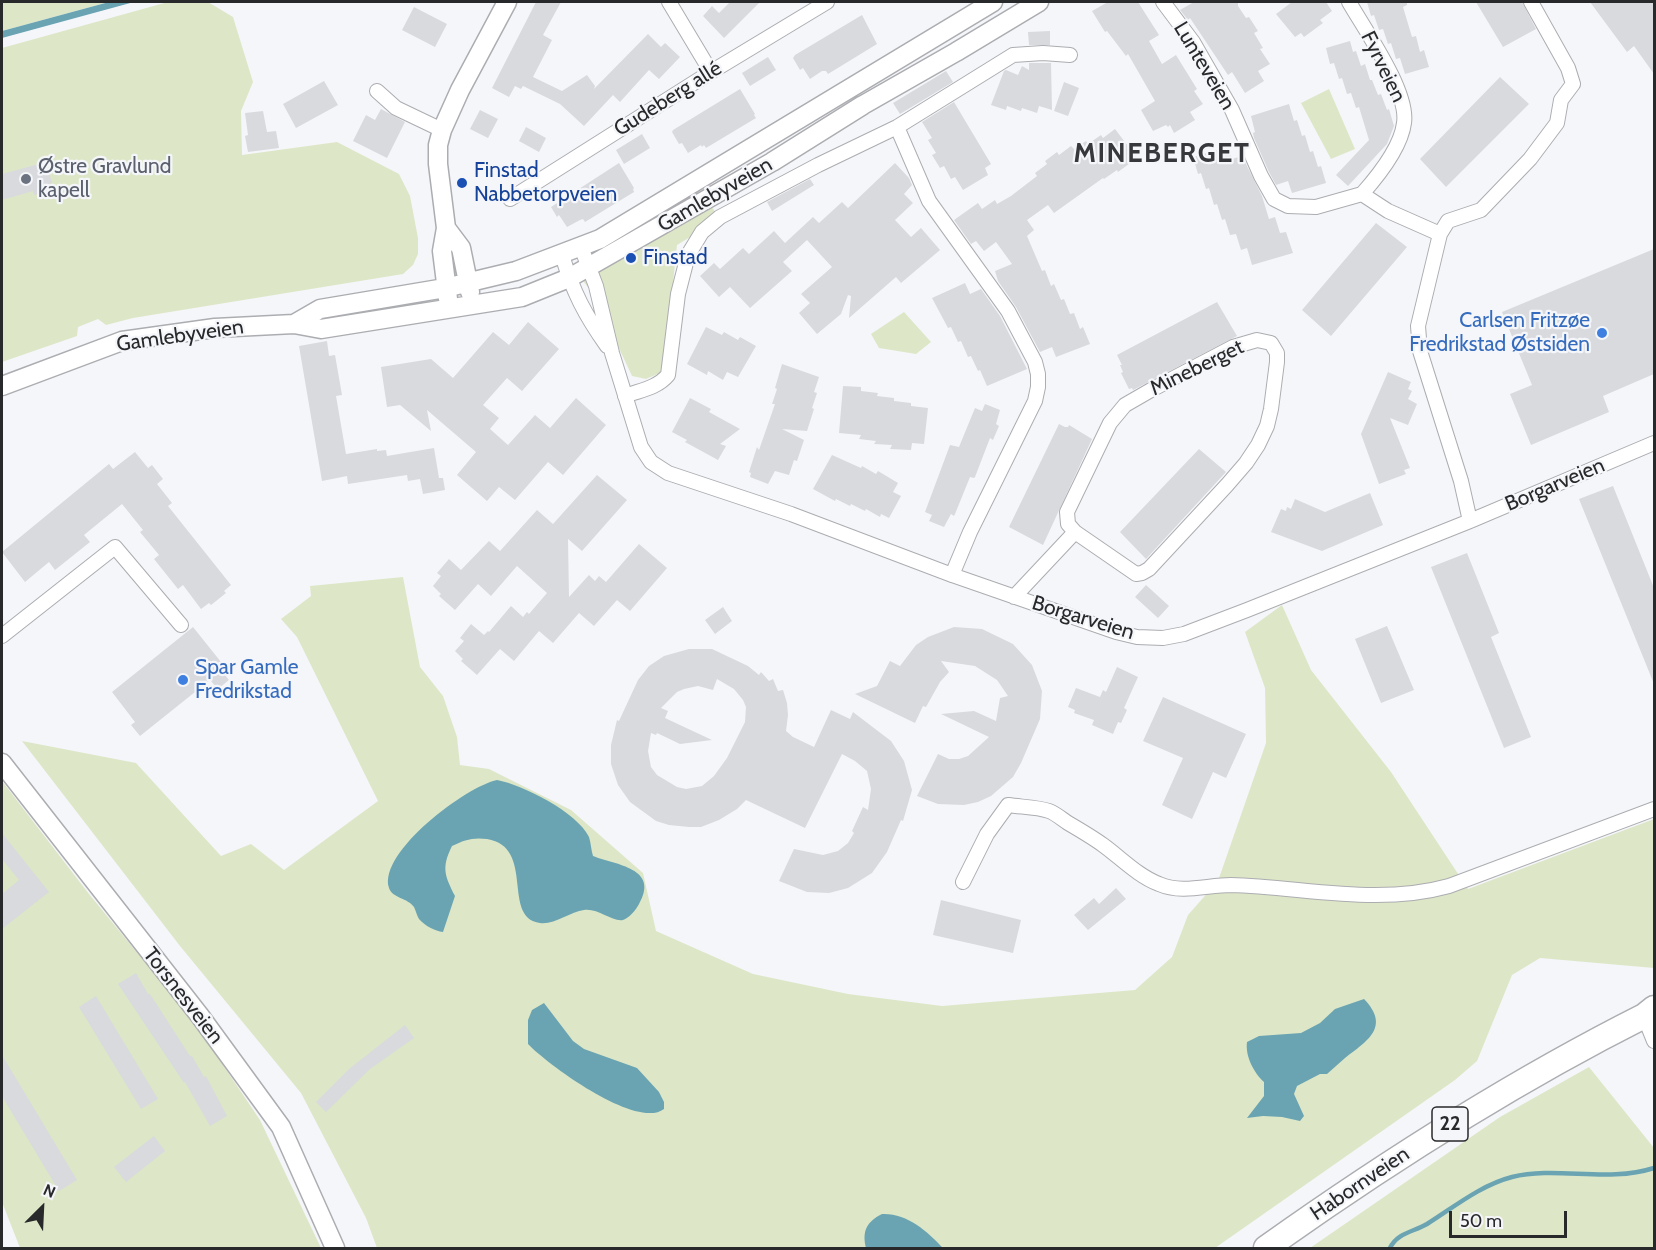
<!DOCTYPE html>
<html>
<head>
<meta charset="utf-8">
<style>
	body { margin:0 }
	#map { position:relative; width:1656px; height:1250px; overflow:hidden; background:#f5f6fa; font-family:Cabin,sans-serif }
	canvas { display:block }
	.frame { position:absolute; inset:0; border:3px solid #28292a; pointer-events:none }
	.north { position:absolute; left:12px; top:1178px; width:60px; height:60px; -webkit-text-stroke:4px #f5f6fa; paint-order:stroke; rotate:24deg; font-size:16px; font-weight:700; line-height:24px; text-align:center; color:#28292a }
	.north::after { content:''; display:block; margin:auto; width:21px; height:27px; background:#28292a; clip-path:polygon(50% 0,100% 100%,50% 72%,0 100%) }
	.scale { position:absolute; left:1449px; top:1211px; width:118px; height:27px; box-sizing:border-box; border:3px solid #28292a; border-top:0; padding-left:8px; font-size:18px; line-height:21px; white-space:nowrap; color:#28292a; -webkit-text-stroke:4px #f5f6fa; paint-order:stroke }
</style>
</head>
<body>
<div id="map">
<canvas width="1656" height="1250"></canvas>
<div class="frame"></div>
<div class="north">N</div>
<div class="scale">50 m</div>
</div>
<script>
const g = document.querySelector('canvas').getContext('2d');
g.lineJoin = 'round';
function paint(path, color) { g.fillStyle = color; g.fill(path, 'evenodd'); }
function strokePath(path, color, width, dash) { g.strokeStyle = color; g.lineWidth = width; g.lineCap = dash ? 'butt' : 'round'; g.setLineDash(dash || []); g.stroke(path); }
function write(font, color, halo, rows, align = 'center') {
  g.font = font + ' Cabin,sans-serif'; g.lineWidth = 4.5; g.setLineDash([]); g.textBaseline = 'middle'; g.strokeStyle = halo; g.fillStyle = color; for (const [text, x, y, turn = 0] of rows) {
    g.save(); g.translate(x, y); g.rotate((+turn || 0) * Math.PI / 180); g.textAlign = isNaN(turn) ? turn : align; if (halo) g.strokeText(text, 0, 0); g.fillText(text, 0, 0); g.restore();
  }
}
const green = new Path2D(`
	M2,2H109L2,31Z
	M168,2H208L233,17L253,82L241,111L242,155L337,142L399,174L410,196L418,238V254L413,265L403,274L133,318L106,325L98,319L78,327L77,336L2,362V48Z
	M1329,89L1355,149L1331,159L1301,103Z
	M712,207L717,215L705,228L677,245L665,359L660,373L646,379L632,376L594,295L583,281Z
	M904,312L931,342L916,354L879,348L871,334Z
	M403,577L420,667L443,696L457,737L460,765L489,769L571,810L643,873L656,931L753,974L848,994L942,1006L1135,990L1172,957L1188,915L1218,881L1266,743L1265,688L1245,632L1282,605L1311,670L1391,772L1468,889L1654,819V968L1540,958L1512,975L1477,1061L1455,1080L1215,1248H377L366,1218L301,1093L180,946L22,741L136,763L221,856L251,844L284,870L378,801L297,637L281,619L311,596L310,586Z
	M2,781L89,894L194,1022L260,1120L321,1248H20L2,1202Z
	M1589,1067L1654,1148V1248H1310L1500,1117Z`);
const water = new Path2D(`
	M109,2H134L2,38V31Z
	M497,780C523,785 577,812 589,837C591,843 591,850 593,856C616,865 660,868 639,904C636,910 629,918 623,920C612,922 598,908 584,910C570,912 554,925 540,923C501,918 536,847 487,839C473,837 464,840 452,846C441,868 445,876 455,896L443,932C435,931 425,926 419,919C417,916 416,911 414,907C408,898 392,898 389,888C378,852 467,786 497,780Z
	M1364,999C1391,1027 1367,1041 1345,1058C1339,1063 1333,1069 1327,1074H1320L1297,1086L1294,1094L1304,1116L1300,1121L1282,1117L1263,1116L1247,1118L1264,1096V1082C1254,1073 1245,1056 1247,1042L1259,1036L1301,1033L1320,1023L1335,1009Z
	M544,1003L573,1041L584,1049L637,1068L659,1092L664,1102V1109C637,1130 548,1065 528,1044V1020L532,1010Z
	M882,1214C907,1213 927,1231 943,1248H866C862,1232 866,1222 882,1214Z`);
const stream = new Path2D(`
	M1390,1248C1397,1233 1413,1232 1427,1224C1454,1207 1481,1185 1512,1177C1557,1166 1607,1183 1654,1168`);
const building = new Path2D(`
	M536,2H561L543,35L552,40L533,77L562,91L587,75L595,86L594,89L648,34L661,47L665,43L680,57L659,79L649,70L620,102L613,95L584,126L560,104L523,86L521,89L515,86L509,97L492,88Z
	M730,2H760L724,38L703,16L712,6L719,13Z
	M1108,2H1138L1159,35L1149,41L1162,64L1176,55L1197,89L1194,91L1203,104L1190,112L1195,120L1174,133L1170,125L1168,127L1166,125L1153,131L1141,110L1155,101L1128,54L1126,56L1107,31L1105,32L1092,11Z
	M1194,2H1238V6L1246,18L1249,17L1258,31L1254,33L1263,48L1260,49L1270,64L1258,71L1264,81L1245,93L1232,72L1228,75L1190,18L1188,20L1180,10Z
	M1292,2H1326L1332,11L1320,20L1323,23L1304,37L1301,33L1295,37L1276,14Z
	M1367,2H1407V5L1403,7L1412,37L1416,36L1420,52L1424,50L1429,67L1405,74L1400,58L1396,59L1391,43L1388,44L1383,29L1379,30L1374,15L1371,16Z
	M1476,2H1522L1536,29L1503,47Z
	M1590,2H1654V74L1634,46L1627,52Z
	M414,7L447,24L435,47L402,30Z
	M862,15L877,44L828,74L826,71H822L810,79L803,68L800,70L793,58L795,55Z
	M1050,31V45H1029L1028,32Z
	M1350,41L1353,52L1356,51L1361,66L1365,64L1370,80H1372L1378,95L1381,94L1387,110L1389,109L1394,126L1387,144L1348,186L1336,175L1369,140L1359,107L1356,108L1351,93L1347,94L1342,78L1339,79L1334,63L1330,64L1326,48Z
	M768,57L776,70L750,86L742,73Z
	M1029,63H1051L1052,110L1039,106L1037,113L1022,108L1021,111L1007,106L1006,110L991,105L1004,71L1006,70L1018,75L1022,66L1029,70Z
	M946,71L953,82L900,114L893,103Z
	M1500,77L1529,104L1446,187L1420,159Z
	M324,81L338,105L296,128L283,104Z
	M1064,82L1079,88L1068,116L1054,111Z
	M740,89L755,114L754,115L756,118L706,148L704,145L702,147L701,145L688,153L682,143L679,144L672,132L673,130Z
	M954,102L991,164L985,168L988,175L963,190L955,177L951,179L944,166L940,168L932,155L936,153L928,140L932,138L922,122Z
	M1289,104L1294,121L1297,120L1302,136L1305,135L1310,152L1313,151L1318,167L1321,166L1326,183L1292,193L1288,181L1276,185L1269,172L1254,138L1253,133L1255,132L1251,116Z
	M381,109L405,122L387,158L353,141L366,115L375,120Z
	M480,110L498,119L488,138L470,129Z
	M263,111L267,132L276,131L279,148L248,152L245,136L248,135L245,113Z
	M526,127L546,138L539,152L519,141Z
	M1115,129L1137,158L1118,172L1117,170L1104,179L1103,178L1054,213L1048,205L1027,220L1034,230L1027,236L1042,271L1045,270L1051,286L1054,284L1061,300L1064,299L1070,314L1074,313L1080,329L1083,327L1090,344L1056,357L1052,347L1040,352L1016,307L998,281L995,271L1012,264L996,242L984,251L976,241L971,244L954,220L978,203L982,209L995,200L997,204L1011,196L1037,176L1035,173L1047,164L1045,161L1057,152L1059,155L1071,146L1074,149L1086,141L1088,144L1101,135L1103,138Z
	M642,134L650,148L624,164L616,150Z
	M1228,147L1232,159L1242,156L1262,196L1269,219L1275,217L1280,233L1286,232L1293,253L1252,265L1247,248L1241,250L1236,234L1230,235L1225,219L1222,220L1217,204L1214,205L1209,188L1206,189L1201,173L1198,174L1193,157Z
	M619,163L634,188L633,189L634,192L585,222L583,219L580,220L567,227L559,215L557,217L551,207Z
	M895,163L909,178L912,185L904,194L913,203L895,220L911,237L921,228L940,250L901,283L896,277L849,318L851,296L848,295L841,314L817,334L799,313L810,303L801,294L832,267L807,240L783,262L792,271L750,308L730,287L719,297L700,276L714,263L720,269L743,248L749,254L774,231L785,243L813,217L819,223L842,202L848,208Z
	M39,164L40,168L47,166L52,183L45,185L46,192L34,195L33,191L2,200V174Z
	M810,179L814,185L772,211L767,202Z
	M1376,223L1407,247L1331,336L1302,310Z
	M1654,249V374L1603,396L1609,412L1531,445L1510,394L1532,385L1502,312Z
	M965,283L970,294L981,289L1000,316L1027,369L987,386L980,370L978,371L971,356L968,357L961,341L958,342L951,327L948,328L932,298Z
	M1217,302L1237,336L1133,390L1132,388L1129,389L1121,373L1123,372L1120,365H1122L1117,355Z
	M528,322L559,349L522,391L507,378L483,405L499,418L490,429L508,445L535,415L550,428L576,398L606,425L563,475L548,462L515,500L499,487L487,501L457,475L476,452L427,410L431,431L400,405L387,407L381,367L431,359L453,378L493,332L509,345Z
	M706,327L722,335L724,332L738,340L740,337L756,346L738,377L727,372L723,380L708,371L707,375L687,364Z
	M327,341L329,356L335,355L342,395L336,396L346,454L377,449V451L386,450L387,456L434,448L439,478H443L445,490L423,494L420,479L408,481L407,475L348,484L347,476L322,481L299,346Z
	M782,364L819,377L814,392L817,393L812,408L814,409L807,431L782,429L804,440L797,461L794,460L789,475L775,471L768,484L750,477L751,473L749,472L757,447L759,450L775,404H772L777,389L775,388Z
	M1388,372L1411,382L1408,389L1412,391L1408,399L1417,404L1408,425L1390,418L1410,468L1404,470L1406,474L1379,484L1361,434Z
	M843,386L861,387V391L878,393L877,396L894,398V401L911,403V406L928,408L924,444L912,443L911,450L890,449L892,445L874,444L876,441L859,439L861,435L839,433Z
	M690,398L711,409L709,412L740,429L720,444L726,446L718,460L685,442L687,440L672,432Z
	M985,404L1000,410L996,424L999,426L993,440L990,438L975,477L974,478L970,477L955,514L954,516L951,514L944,527L929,521L932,515L925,512L950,445L959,447L975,408L982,411Z
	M1059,424L1065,427H1068L1069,425L1092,439L1043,545L1009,527Z
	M1199,449L1226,472L1146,559L1120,532Z
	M135,452L148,468L152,465L163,479L157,484L172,503L168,506L231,585L224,591L226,593L211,605L209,603L201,609L183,585L178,589L154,559L159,555L140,532L143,530L122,504L84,535L90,542L55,570L49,562L25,582L2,552L109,464L113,469Z
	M832,455L861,468L862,466L876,474L878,471L898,483L893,492L901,496L889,518L881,514L880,517L866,509L865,511L851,504L850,506L836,499L835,501L813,489Z
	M597,475L627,500L582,551L568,539L569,597L589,575L595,581L599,576L606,582L639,544L667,568L630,611L617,600L594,626L579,613L553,643L539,631L514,661L500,649L477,675L461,661L463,659L455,651L464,641L460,638L471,624L484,635L488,631L489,632L511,606L523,617L527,612L529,614L547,593L517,566L491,596L478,584L455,610L439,596L441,594L433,586L441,576L437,573L449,559L461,570L489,541L500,551L537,510L553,524Z
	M1613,486L1654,588V684L1579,499Z
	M1370,493L1383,525L1322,551L1271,532L1281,509L1286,511L1287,507L1291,509L1295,499L1325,512Z
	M1467,553L1499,633L1491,637L1531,737L1504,748L1431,567Z
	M1146,585L1169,606L1158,618L1135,597Z
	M723,607L732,621L715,634L705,620Z
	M1387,626L1414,690L1381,703L1355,639Z
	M193,627L225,667L221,670L229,680L218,689L210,680L140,736L131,725L135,722L112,692Z
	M954,627L982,629L1013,644L1032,665L1042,691L1040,719L1021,763L1013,777L991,796L978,802L964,805L938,804L917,796L938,754L949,759H959L968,756L989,737L941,714L974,711L996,721L1000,698L1008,696L997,680L975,666L941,661L949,672L940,682L926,707L923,706L915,723L855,694L877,686L890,661L900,666L916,645L928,637Z
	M689,649H712L748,666L759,675L761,672L769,681L773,679L778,691L783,690L787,703L788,715L786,731L793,737L814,747L831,710L850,719L853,712L891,741L904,761L912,790L903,821L901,820L887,852L872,873L848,888L829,893L807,892L779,881L794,849L823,855L838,851L848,843L854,833L852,831L863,807L868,810L871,789L867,771L855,761L842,754L805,828L746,800L737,809L719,820L701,827H689L669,825L656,821L630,802L618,785L611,764V745L617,720L619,721L638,680L649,666L664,656ZM717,679L734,689L743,700L746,707L745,722L727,758L714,776L702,786L686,789L677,787L657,775L651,767L648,751L651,733L656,735L657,733L680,744L712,740L665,718L668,711L661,708L677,692L684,689L698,686L713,690Z
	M1117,667L1138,677L1124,708L1127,710L1121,723L1118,722L1113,734L1092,725L1094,720L1074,713L1075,710L1068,707L1076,688L1100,697L1103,690L1106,692Z
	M1163,697L1246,734L1226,778L1213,772L1192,819L1162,805L1183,758L1143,741Z
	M2,833L49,892L2,929V894L19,880L2,859Z
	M1116,888L1126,899L1088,930L1074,915L1094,898L1099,904Z
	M941,900L1021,920L1013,953L933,935Z
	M136,973L148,994H150L190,1056H192L204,1077L206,1076L227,1116L210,1126L185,1082L184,1083L118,984Z
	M96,996L158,1099L141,1109L79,1007Z
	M405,1025L414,1038L370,1069L326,1112L316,1102L349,1069Z
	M2,1055L77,1180L59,1191L2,1096Z
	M154,1136L165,1151L126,1182L114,1167Z`);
const minor = new Path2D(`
	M669,2L711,72
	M1163,2L1193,42L1232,110L1261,176L1274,199L1288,206L1316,207L1362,194L1388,211L1440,234
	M1349,2C1365,30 1409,92 1404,123C1401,147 1378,176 1362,194
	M377,91L396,108L442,130
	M897,127L929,201L1008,311L1035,362L1038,374V387L1035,401L970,532L952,575
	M510,199L711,72L827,2
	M581,247L596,286L612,353L641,447L651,462L668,473L791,514L952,575L1116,632L1137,637L1163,638L1184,634L1247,610L1470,521L1654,443
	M562,255C573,292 585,315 607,346
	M1257,340L1271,343L1277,353V362L1271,409L1267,426L1258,445L1246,463L1227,485L1149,569L1142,573L1136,574L1075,532L1068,524L1067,512L1110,423L1125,405L1151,390L1233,347Z
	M625,396C641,390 657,388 668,375L678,294L688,255L702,232L720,217L818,165L897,127L1013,55L1043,53L1070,55
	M1470,521L1461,481L1420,351L1418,326L1440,234L1448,221L1481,210L1530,159L1557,123L1561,100L1573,84L1568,68L1531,2
	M1014,597L1075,532
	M2,636L115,547L181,625
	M963,882L987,834L1008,805C1021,807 1037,807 1049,811C1055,813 1062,819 1068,823C1080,830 1092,837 1103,845C1121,858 1138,876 1159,884C1182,894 1207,885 1231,885C1304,887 1377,906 1449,886L1654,809
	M1644,1016L1654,1041`);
const tertiary = new Path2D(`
	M446,228L461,248L470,292
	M448,299L442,251L446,228L438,164V145L442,130L460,90L507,2
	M294,324L320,309L445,288L516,271L600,239L993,2
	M2,386L122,341L215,328L294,324L321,329L522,297L569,278L772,162L863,105L956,52L1039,2
	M2,763L200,1016L281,1127L335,1248`);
const trunk = new Path2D(`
	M1266,1248C1387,1162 1511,1083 1644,1016L1654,1008`);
const markers = [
	[26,179,6,"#6b7280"],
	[462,183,6,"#1a4fb4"],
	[631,258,6,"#1a4fb4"],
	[1602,333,6,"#3f7fe0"],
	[183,680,6,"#3f7fe0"]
];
const shields = [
	[1450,1124,36]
];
const shieldNames = [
	["22",1450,1124]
];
const streetNames = [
	["Lunteveien",1204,66,59],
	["Fyrveien",1383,67,64],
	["Gudeberg allé",668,99,-32],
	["Gamlebyveien",715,195,-30],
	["Gamlebyveien",180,336,-8],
	["Mineberget",1197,368,-26],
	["Borgarveien",1555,485,-23],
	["Borgarveien",1083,618,17],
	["Torsnesveien",183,996,52],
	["Habornveien",1360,1184,-34]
];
const worshipNames = [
	["Østre Gravlund",38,167],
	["kapell",38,191]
];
const transitNames = [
	["Finstad",474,171],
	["Nabbetorpveien",474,195],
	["Finstad",643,258]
];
const shopNames = [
	["Carlsen Fritzøe",1590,321],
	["Fredrikstad Østsiden",1590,345],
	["Spar Gamle",195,668,"left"],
	["Fredrikstad",195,692,"left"]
];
const districtNames = [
	["MINEBERGET",1162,154]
];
paint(green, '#dde7c7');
paint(water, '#6aa4b3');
strokePath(stream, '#6aa4b3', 4.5);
paint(building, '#d8dade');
strokePath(minor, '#acadb1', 16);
strokePath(tertiary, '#acadb1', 21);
strokePath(trunk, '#acadb1', 27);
strokePath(minor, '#fff', 14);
strokePath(tertiary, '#fff', 18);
strokePath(trunk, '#fff', 24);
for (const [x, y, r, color] of markers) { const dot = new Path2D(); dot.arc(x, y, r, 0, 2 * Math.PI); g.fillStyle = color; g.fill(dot); strokePath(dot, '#f5f6fa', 2); }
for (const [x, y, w] of shields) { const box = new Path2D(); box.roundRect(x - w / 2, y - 17, w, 34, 4.5); g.fillStyle = '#f5f6fa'; g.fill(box); strokePath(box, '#28292a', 1.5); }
write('bold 20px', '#28292a', null, shieldNames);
write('21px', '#28292a', '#f5f6fa', streetNames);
write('21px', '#5b616d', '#f5f6fa', worshipNames, 'left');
write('21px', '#164399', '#f5f6fa', transitNames, 'left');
write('21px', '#366cbe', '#f5f6fa', shopNames, 'right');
g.letterSpacing = '1.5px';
write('bold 27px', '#37383b', '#f5f6fa', districtNames);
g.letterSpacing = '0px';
</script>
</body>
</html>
